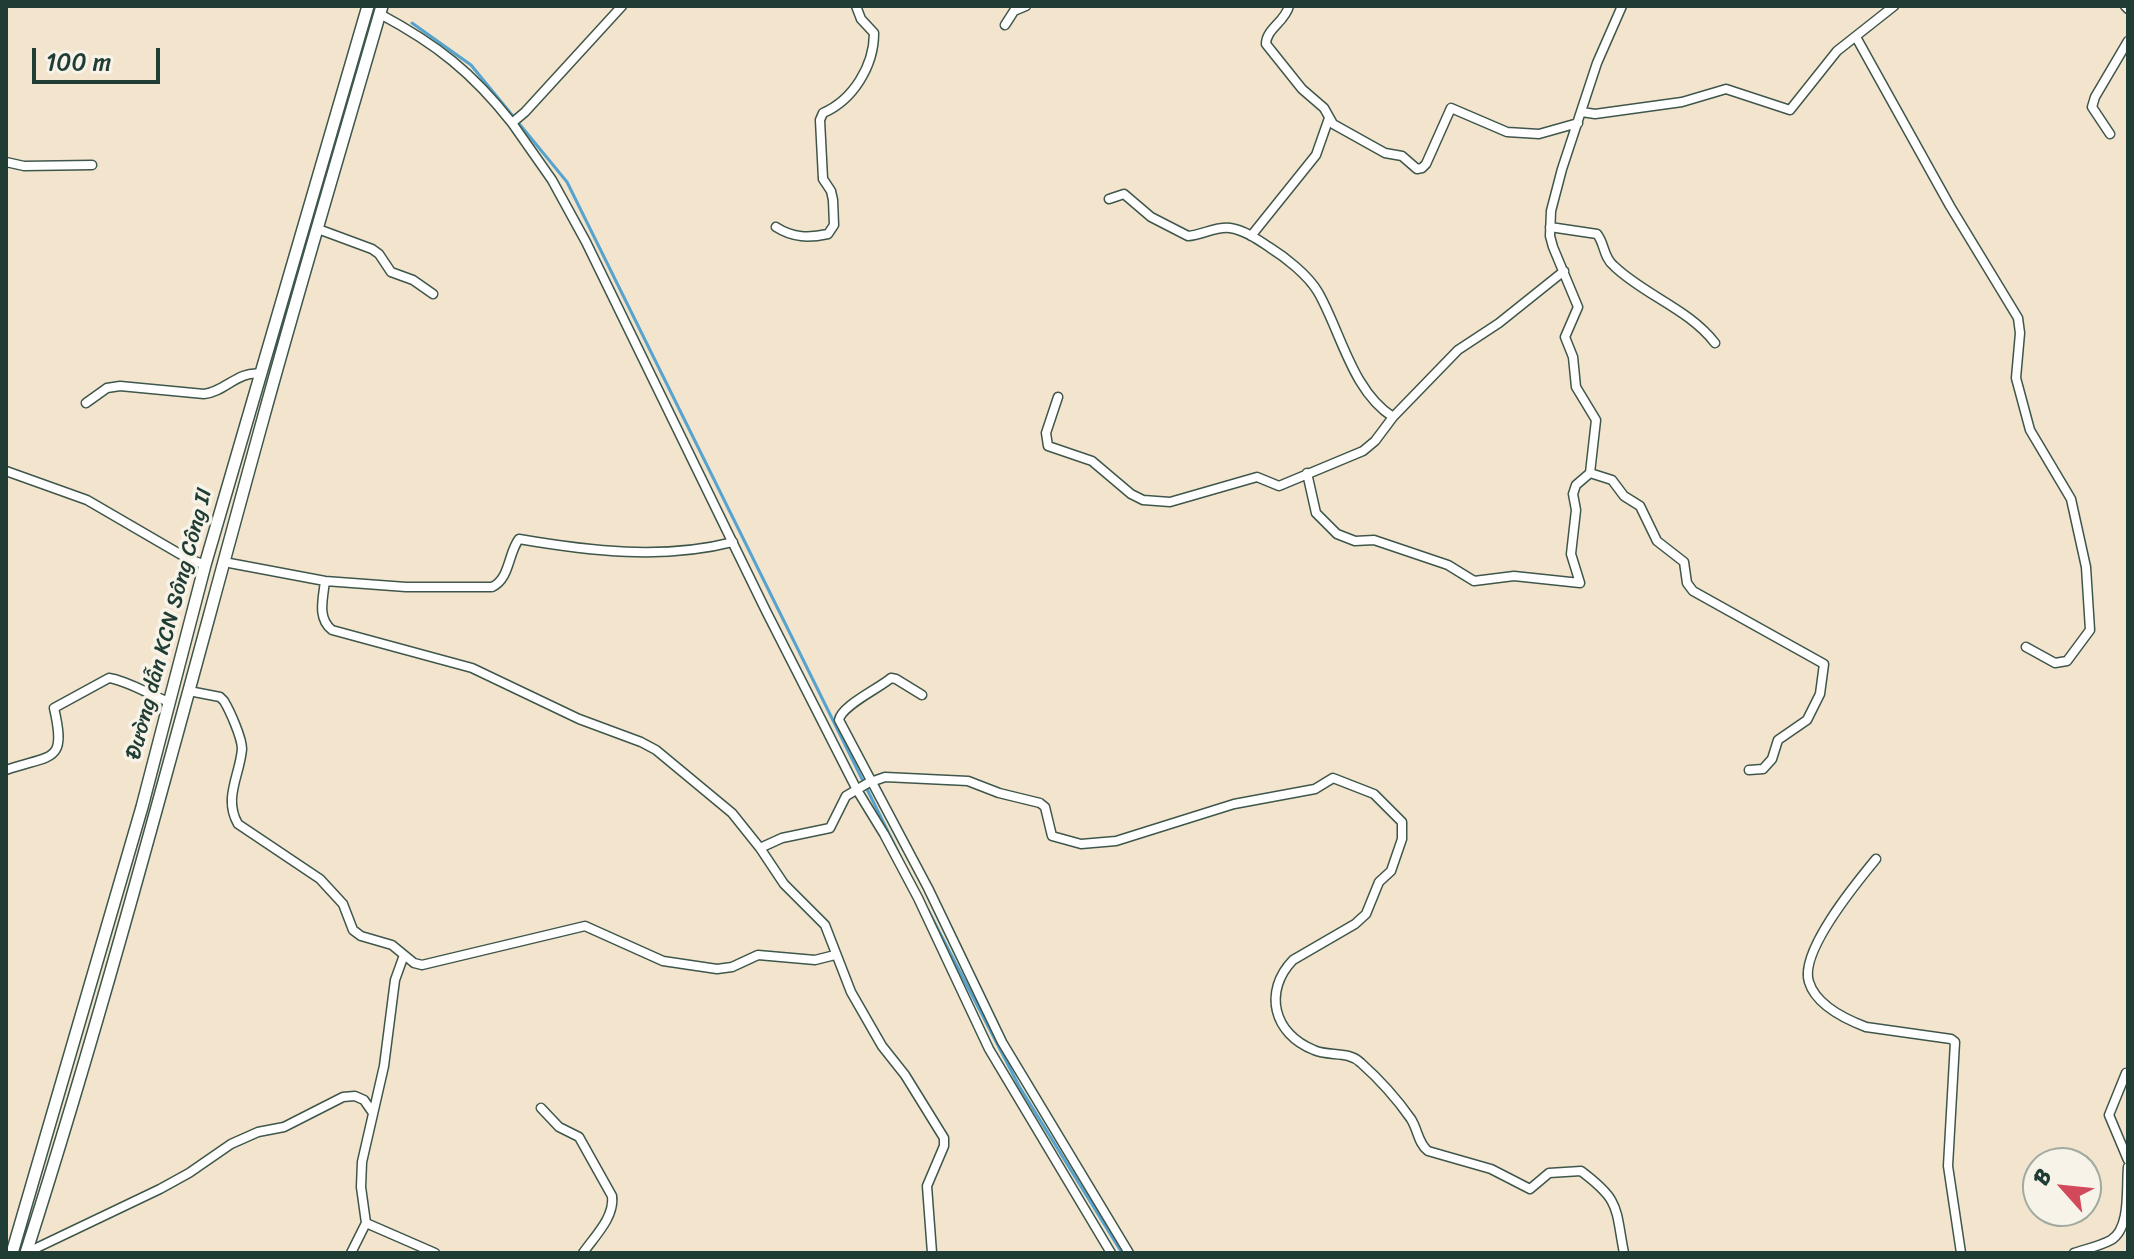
<!DOCTYPE html>
<html>
<head>
<meta charset="utf-8">
<style>
	body { margin:0 }
	#map { position:relative; width:2134px; height:1259px; overflow:hidden; background:#f3e5cd; font-family:Sriracha,sans-serif }
	canvas { display:block }
	.frame { position:absolute; inset:0; border:8px solid #1f3d34; pointer-events:none }
	.north { position:absolute; left:2022px; top:1147px; width:80px; height:80px; box-sizing:border-box; background:#f7f3e8; border:2px solid #a1aaa0; border-radius:50%; rotate:297deg; font-size:22px; font-weight:700; line-height:32px; text-align:center; color:#1f3d34 }
	.north::after { content:''; display:block; margin:auto; width:28px; height:36px; background:#d1495b; clip-path:polygon(50% 0,100% 100%,50% 72%,0 100%) }
	.scale { position:absolute; left:32px; top:48px; width:128px; height:36px; box-sizing:border-box; border:4px solid #1f3d34; border-top:0; padding-left:10px; font-size:24px; line-height:28px; white-space:nowrap; color:#1f3d34; -webkit-text-stroke:6px #f7f3e8; paint-order:stroke }
</style>
</head>
<body>
<div id="map">
<canvas width="2134" height="1259"></canvas>
<div class="frame"></div>
<div class="north">B</div>
<div class="scale">100 m</div>
</div>
<script>
const g = document.querySelector('canvas').getContext('2d');
g.lineJoin = 'round';
function strokePath(path, color, width, dash) { g.strokeStyle = color; g.lineWidth = width; g.lineCap = dash ? 'butt' : 'round'; g.setLineDash(dash || []); g.stroke(path); }
function write(font, color, halo, rows, align = 'center') {
  g.font = font + ' Sriracha,sans-serif'; g.lineWidth = 7; g.setLineDash([]); g.textBaseline = 'middle'; g.strokeStyle = halo; g.fillStyle = color; for (const [text, x, y, turn = 0] of rows) {
    g.save(); g.translate(x, y); g.rotate((+turn || 0) * Math.PI / 180); g.textAlign = isNaN(turn) ? turn : align; if (halo) g.strokeText(text, 0, 0); g.fillText(text, 0, 0); g.restore();
  }
}
const stream = new Path2D(`
	M412,23L471,65L567,182L904,864
	M928,910L1019,1086L1122,1253`);
const street = new Path2D(`
	M1289,6C1285,22 1266,29 1266,44L1302,89L1324,108L1333,124L1385,153L1402,156L1417,169L1422,168L1426,164L1451,108L1507,132L1539,134L1578,123
	M2125,6L2128,9
	M380,14C436,44 472,72 512,123L525,112L622,6
	M1005,25L1014,11L1026,6
	M1856,37L1950,206L2018,318L2020,333L2016,378L2030,430L2071,499L2086,567L2090,630L2067,661L2055,663L2026,647
	M1582,112L1595,114L1682,102L1726,89L1790,110L1837,51L1894,6
	M512,123L552,180L586,242L766,611L857,790L884,834L918,898L989,1049L1111,1253
	M2110,134L2092,107L2095,97L2128,41
	M6,162L24,166L92,165
	M1109,199L1124,194L1151,217L1188,236C1202,235 1216,226 1230,228C1244,230 1257,239 1269,247C1285,257 1308,275 1318,292C1341,332 1352,391 1393,417
	M776,227C793,238 809,238 828,234L834,225L833,200L831,191L823,179L820,120L823,113C853,100 874,66 874,33L861,19L856,6
	M1550,227L1597,234C1605,244 1603,257 1614,266C1644,295 1689,309 1715,343
	M318,229L372,249L379,254L391,272L413,280L433,294
	M1251,236L1316,155L1329,118
	M1058,397L1046,433L1048,446L1092,461L1131,494L1143,500L1170,502L1257,477L1279,486L1363,451L1375,441L1393,417L1458,350L1499,323L1564,271
	M86,403L107,388L120,386L204,394C225,392 238,370 261,374
	M6,471L87,500L185,557L205,565
	M1307,473L1316,513L1337,534L1355,541L1374,540L1448,565L1474,581L1514,576L1580,583L1571,554L1576,510L1573,494L1576,485L1590,473L1596,420L1576,387L1573,357L1565,337L1578,307L1553,247L1550,236L1551,211L1562,169L1597,63L1622,6
	M1590,473L1612,480L1624,496L1640,506L1657,541L1684,562L1687,583L1693,591L1824,664L1820,694L1807,720L1778,740L1772,759L1763,769L1749,770
	M224,562L325,581L406,587H492C510,579 508,553 519,539C589,551 663,560 733,542
	M325,581C323,599 317,618 332,630L472,668L579,719L641,742L656,750L732,813L760,848L784,884L825,925L851,992L882,1046L905,1075L944,1138V1146L927,1186L932,1253
	M189,691L220,697L224,701C230,711 242,738 242,749C240,775 223,798 238,824L320,879L343,904L353,930L361,936L392,945L414,963L422,965L585,926L663,961L717,969L732,967L758,955L815,960L835,955
	M922,695L896,679L891,678C878,689 841,706 839,720L928,888L1002,1042L1129,1253
	M6,770C52,754 67,764 54,708L109,678C129,681 149,695 169,702
	M760,848L782,838L830,828L846,796L868,783L885,777L968,781L999,793L1040,803L1045,807L1052,836L1081,844L1116,841L1234,804L1315,789L1333,778L1374,794L1402,822V839L1391,871L1379,882L1366,914L1355,924L1293,960C1263,991 1273,1034 1314,1050C1329,1057 1348,1050 1361,1063C1379,1079 1397,1099 1411,1119C1418,1130 1418,1143 1428,1151L1491,1169L1530,1189L1549,1173L1581,1171C1621,1201 1615,1207 1624,1253
	M1876,859C1857,882 1799,952 1809,982C1816,1005 1845,1019 1866,1027L1951,1039L1955,1042L1948,1166L1961,1253
	M2126,1073L2109,1115L2128,1160
	M541,1108L559,1127L579,1137L612,1196C615,1217 594,1237 583,1253
	M366,1223L435,1253
	M26,1253L160,1189L189,1173L231,1144L258,1132L284,1127L343,1097L355,1096L364,1100L373,1113
	M351,1253L366,1223L361,1187L362,1162L384,1066L395,980L404,955
	M2074,1253C2086,1249 2100,1246 2111,1240C2131,1228 2126,1187 2128,1167`);
const secondary = new Path2D(`
	M12,1253L142,807L205,565L368,6
	M26,1253C114,978 186,698 263,419C301,281 342,144 382,6`);
const streetNames = [
	["Đường dẫn KCN Sông Công II",170,624,-75]
];
strokePath(stream, '#55a3ce', 3);
strokePath(street, '#3f564b', 11);
strokePath(secondary, '#3f564b', 14);
strokePath(street, '#fff', 8);
strokePath(secondary, '#fff', 11);
write('22px', '#1f3d34', '#f7f3e8', streetNames);
</script>
</body>
</html>
